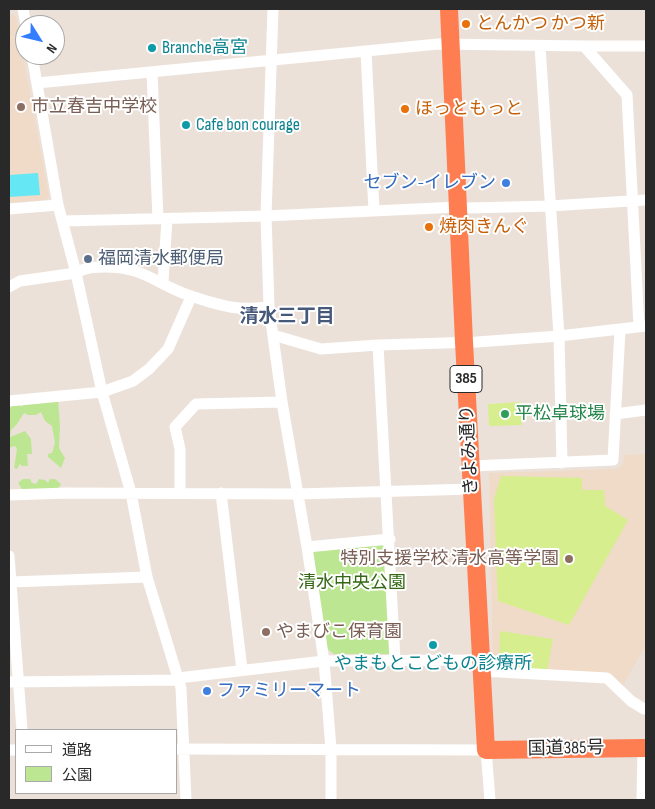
<!DOCTYPE html>
<html>
<head>
<meta charset="utf-8">
<style>
	body { margin:0 }
	#map { position:relative; width:655px; height:809px; overflow:hidden; background:#ece1d9; font-family:"Sofia Sans Condensed","Noto Sans JP",sans-serif }
	canvas { display:block }
	.frame { position:absolute; inset:0; border:10px solid #292929; pointer-events:none }
	.legend { position:absolute; left:15px; top:729px; width:162px; height:65px; box-sizing:border-box; background:#fff; border:1px solid #a9a9a9; margin:0; padding:6px 9px; list-style:none; font-size:15px; color:#292929 }
	.legend li { display:flex; align-items:center; gap:10px; height:25px }
	.legend b { width:25px; border:1px solid #a9a9a9 }
	.north { position:absolute; left:15px; top:15px; width:50px; height:50px; box-sizing:border-box; background:#fff; border:1px solid #a9a9a9; border-radius:50%; rotate:126deg; font-size:14px; font-weight:700; line-height:20px; text-align:center; color:#292929 }
	.north::after { content:''; display:block; margin:auto; width:18px; height:22px; background:#337dff; clip-path:polygon(50% 0,100% 100%,50% 72%,0 100%) }
</style>
</head>
<body>
<div id="map">
<canvas width="655" height="809"></canvas>
<div class="frame"></div>
<ul class="legend">
<li><b style="height:6px;background:#fff"></b>道路</li>
<li><b style="height:14px;background:#bde692"></b>公園</li>
</ul>
<div class="north">N</div>
</div>
<script>
const g = document.querySelector('canvas').getContext('2d');
g.lineJoin = 'round';
function paint(path, color) { g.fillStyle = color; g.fill(path, 'evenodd'); }
function strokePath(path, color, width, dash) { g.strokeStyle = color; g.lineWidth = width; g.lineCap = dash ? 'butt' : 'round'; g.setLineDash(dash || []); g.stroke(path); }
function write(font, color, halo, rows, align = 'center') {
  g.font = font + ' "Sofia Sans Condensed","Noto Sans JP",sans-serif'; g.lineWidth = 4; g.setLineDash([]); g.textBaseline = 'middle'; g.strokeStyle = halo; g.fillStyle = color; for (const [text, x, y, turn = 0] of rows) {
    g.save(); g.translate(x, y); g.rotate((+turn || 0) * Math.PI / 180); g.textAlign = isNaN(turn) ? turn : align; if (halo) g.strokeText(text, 0, 0); g.fillText(text, 0, 0); g.restore();
  }
}
const education = new Path2D(`
	M12,14L16,17L49,196L46,200L9,203V15Z
	M646,454V645L621,689L606,674L493,669L489,473L617,469L623,464L624,455Z`);
const green = new Path2D(`
	M47,398L58,400L60,426L59,448L65,458L61,468L48,457V454L52,453L55,443L52,426L45,421L41,412L36,415H28L24,413L17,424L11,430L10,437L25,431L31,439L32,454H27L28,466H21L20,463L17,469L14,468L17,449L15,446L9,448V411L11,406L19,404L22,407L23,404H39Z
	M23,479H30L32,483L36,484L39,479L45,480L48,483L50,479H55L61,484L58,489H22L18,483Z
	M386,543L390,654H334L326,648L311,550Z`);
const pitch = new Path2D(`
	M521,402L522,425L489,426L488,404Z
	M501,476L582,478V490H604L605,506L628,520L569,625L498,601L494,500Z
	M500,631L553,639L547,671L499,667Z`);
const water = new Path2D(`
	M38,173L40,195L9,197V175Z`);
const minor = new Path2D(`
	M23,9L26,25
	M273,9L266,216L269,307L282,402L307,547L324,661L331,749V800
	M540,46L559,336L562,463
	M584,46H646
	M366,51L374,211
	M32,55L58,205L76,273L102,392L131,493L147,577L181,688L186,800
	M152,72L158,219
	M37,83L438,44L584,46L627,95L639,327
	M9,209L58,205
	M64,221L266,216L458,207L468,208L550,206L646,200
	M163,282L167,219
	M9,287L20,281L76,273C85,267 96,267 106,267C145,267 157,285 191,296C206,301 223,307 239,308C249,309 259,308 269,307
	M273,335L321,349L378,345L477,342L559,336L646,326
	M378,345L395,660
	M9,401L102,392L133,381L149,369L168,349L191,297
	M615,414L646,410
	M471,466L613,460L620,330
	M180,493V449L175,427L196,404L282,402
	M221,493L242,670
	M9,495L67,493L297,494L473,489
	M307,547L390,539
	M9,556L22,730
	M11,582L147,577
	M482,671L607,678L631,701L644,709
	M178,678L324,661L482,660
	M9,682L179,680
	M176,749L486,750L490,800
	M9,750H16
	M642,800L643,748`);
const highway = new Path2D(`
	M449,9L464,342L486,750L646,748`);
const markers = [
	[466,24,5,"#e8710a"],
	[152,48,5,"#0f9aa8"],
	[21,107,5,"#8d6e63"],
	[405,109,5,"#e8710a"],
	[186,125,5,"#0f9aa8"],
	[506,183,5,"#3f7fe0"],
	[429,227,5,"#e8710a"],
	[88,259,5,"#5c6f8a"],
	[505,414,5,"#2e9e5b"],
	[569,559,5,"#8d6e63"],
	[266,632,5,"#8d6e63"],
	[433,645,5,"#0f9aa8"],
	[207,691,5,"#3f7fe0"]
];
const shields = [
	[466,379,32]
];
const shieldNames = [
	["385",466,379]
];
const foodNames = [
	["とんかつ かつ新",476,24],
	["ほっともっと",415,109],
	["焼肉きんぐ",439,227]
];
const cultureNames = [
	["Branche高宮",162,48],
	["Cafe bon courage",196,125],
	["やまもとこどもの診療所",433,664,"center"]
];
const educationNames = [
	["市立春吉中学校",31,107],
	["特別支援学校 清水高等学園",559,559,"right"],
	["やまびこ保育園",276,632]
];
const shopNames = [
	["セブン-イレブン",496,183],
	["ファミリーマート",217,691,"left"]
];
const serviceNames = [
	["福岡清水郵便局",98,259]
];
const leisureNames = [
	["平松卓球場",515,414]
];
const streetNames = [
	["きよみ通り",470,450,-93],
	["国道385号",566,749,-1]
];
const parkNames = [
	["清水中央公園",352,583]
];
const neighbourhoodNames = [
	["清水三丁目",287,317]
];
paint(education, '#efdbc7');
paint(green, '#bde692');
paint(pitch, '#d6ee8d');
paint(water, '#66e7f4');
strokePath(minor, '#fff', 11);
strokePath(highway, '#ff7e51', 18);
for (const [x, y, r, color] of markers) { const dot = new Path2D(); dot.arc(x, y, r, 0, 2 * Math.PI); g.fillStyle = color; g.fill(dot); strokePath(dot, '#fff', 2); }
for (const [x, y, w] of shields) { const box = new Path2D(); box.roundRect(x - w / 2, y - 13.5, w, 27, 4); g.fillStyle = '#fff'; g.fill(box); strokePath(box, '#292929', 1); }
write('bold 16px', '#292929', null, shieldNames);
write('18px', '#c56008', '#fff', foodNames, 'left');
write('18px', '#0d838f', '#fff', cultureNames, 'left');
write('18px', '#785e54', '#fff', educationNames, 'left');
write('18px', '#366cbe', '#fff', shopNames, 'right');
write('18px', '#4e5e75', '#fff', serviceNames, 'left');
write('18px', '#27864d', '#fff', leisureNames, 'left');
write('18px', '#292929', '#fff', streetNames);
write('18px', '#356816', '#fff', parkNames);
write('bold 19px', '#47597b', '#fff', neighbourhoodNames);
</script>
</body>
</html>
